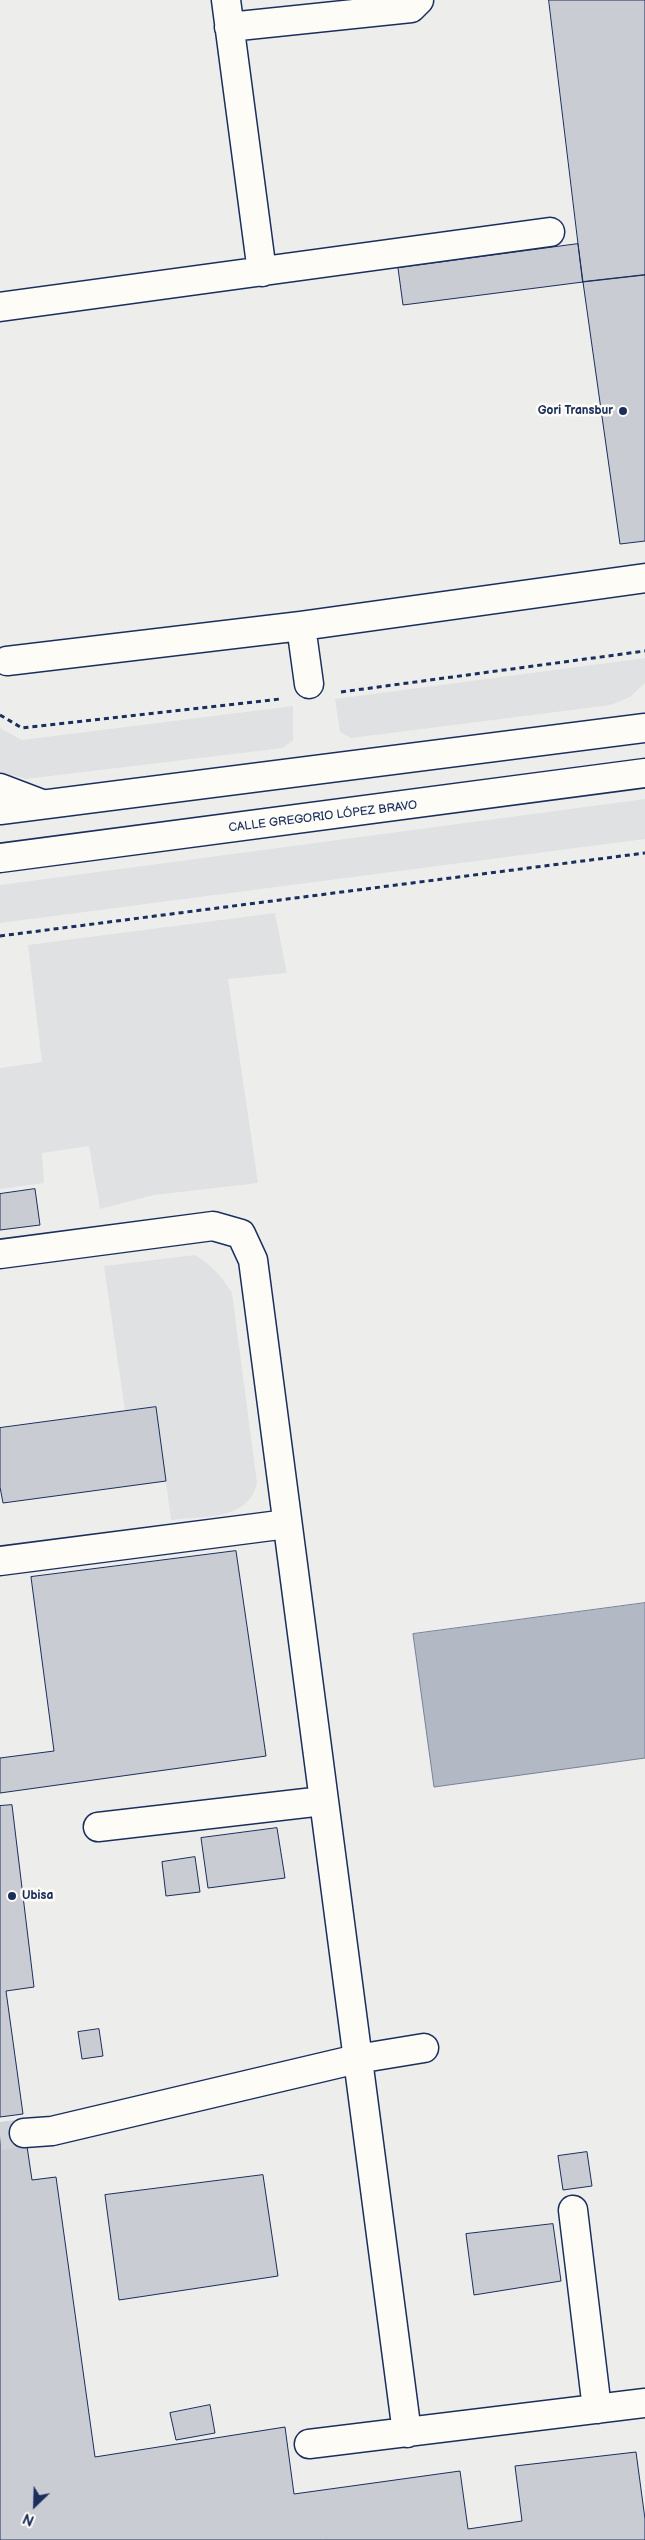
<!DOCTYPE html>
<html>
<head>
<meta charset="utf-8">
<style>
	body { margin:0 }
	#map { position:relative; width:645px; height:2540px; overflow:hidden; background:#fdfcf7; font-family:"Balsamiq Sans",sans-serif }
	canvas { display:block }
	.north { position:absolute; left:10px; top:2480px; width:50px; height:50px; -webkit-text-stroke:4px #fdfcf7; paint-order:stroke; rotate:204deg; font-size:14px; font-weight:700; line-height:20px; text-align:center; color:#1b2f5e }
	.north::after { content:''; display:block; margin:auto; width:18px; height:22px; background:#1b2f5e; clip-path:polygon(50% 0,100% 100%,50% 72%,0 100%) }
</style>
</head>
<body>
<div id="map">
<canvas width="645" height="2540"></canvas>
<div class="north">N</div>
</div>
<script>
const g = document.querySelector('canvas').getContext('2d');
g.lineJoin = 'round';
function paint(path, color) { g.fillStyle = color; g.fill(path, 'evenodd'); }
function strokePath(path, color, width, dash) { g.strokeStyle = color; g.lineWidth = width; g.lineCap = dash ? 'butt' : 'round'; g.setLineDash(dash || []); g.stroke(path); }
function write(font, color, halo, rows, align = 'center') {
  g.font = font + ' "Balsamiq Sans",sans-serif'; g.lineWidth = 5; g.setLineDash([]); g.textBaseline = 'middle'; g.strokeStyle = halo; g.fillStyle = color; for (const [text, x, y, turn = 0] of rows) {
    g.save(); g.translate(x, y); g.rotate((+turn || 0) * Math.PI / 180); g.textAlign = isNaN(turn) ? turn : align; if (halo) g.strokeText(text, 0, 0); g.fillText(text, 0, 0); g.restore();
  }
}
const built = new Path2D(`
	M0,0H645V2540H0Z`);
const green = new Path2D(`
	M645,658V683L630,697L611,705L351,738L340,732L335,699Z
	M293,706V740L283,748L26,779L0,772V728L22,740Z
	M645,799V839L0,923V885Z
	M275,913L287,973L228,979L258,1183L154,1195L100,1209L89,1146L42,1153L44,1183L0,1189V1068L42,1062L28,945Z
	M195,1255C212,1265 222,1277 232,1293L257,1483C249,1521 202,1516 171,1520L156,1407L125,1411L104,1266Z`);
const water = new Path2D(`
	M645,1603V1758L434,1787L413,1634Z`);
const building = new Path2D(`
	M549,0H645V275L583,282Z
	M578,244L583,282L403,305L398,268Z
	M645,275V541L620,544L583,282Z
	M35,1189L40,1225L0,1230V1194Z
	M156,1407L166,1481L3,1503L0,1487V1428Z
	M236,1551L266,1756L0,1793V1758L54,1751L31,1577Z
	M12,1805L34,1987L6,1991L23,2114L0,2117V1806Z
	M277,1828L285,1878L208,1888L201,1838Z
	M195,1857L200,1892L166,1896L162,1862Z
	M99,2029L103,2056L82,2059L78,2032Z
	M24,2126L32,2180L56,2177L95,2457L285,2427L294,2494L460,2471L468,2529L522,2521L515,2466L636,2452L645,2519V2540H0V2129Z
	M587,2152L592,2186L563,2190L558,2156Z
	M263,2175L278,2276L119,2300L105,2195Z
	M553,2224L561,2281L474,2295L466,2234Z
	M210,2405L215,2433L176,2440L170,2413Z`);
const minorTunnel = new Path2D(`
	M0,2136L24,2133`);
const path = new Path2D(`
	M341,692L645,651
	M0,715L22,728L280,699
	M0,936L645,853`);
const minor = new Path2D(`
	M226,0L262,272
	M229,27L411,8L419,0
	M0,307L550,232
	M301,626L309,684
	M7,661L301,626L645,578
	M0,788L42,804
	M0,1254L213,1226L241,1234L253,1260L407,2433
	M0,1561L287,1524
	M98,1827L323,1801
	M24,2133L52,2131L357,2059L424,2048
	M573,2210L597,2409
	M309,2444L645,2403`);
const major = new Path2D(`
	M0,810L645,728
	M0,858L645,773`);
const markers = [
	[623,411,5,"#1b2f5e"],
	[12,1896,5,"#1b2f5e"]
];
const poiNames = [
	["Gori Transbur",613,411],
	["Ubisa",22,1896,"left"]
];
const streetNames = [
	["CALLE GREGORIO LÓPEZ BRAVO",323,817,-7]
];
paint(built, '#edeeec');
paint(green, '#e0e1e3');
paint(water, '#b3b8c5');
strokePath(water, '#76819c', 1);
paint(building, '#c9ccd3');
strokePath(building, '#1b2f5e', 1);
strokePath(minorTunnel, '#d0d3d8', 28, [28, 14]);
strokePath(minor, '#1b2f5e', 31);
strokePath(major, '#1b2f5e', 31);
strokePath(path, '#1b2f5e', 3, [5, 4]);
strokePath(minor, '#fdfcf7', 28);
strokePath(major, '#fdfcf7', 28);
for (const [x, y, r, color] of markers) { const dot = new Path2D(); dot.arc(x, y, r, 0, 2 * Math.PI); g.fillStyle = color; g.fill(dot); strokePath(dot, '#fdfcf7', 2); }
write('bold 12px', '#1b2f5e', '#fdfcf7', poiNames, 'right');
write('12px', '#1b2f5e', '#fdfcf7', streetNames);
</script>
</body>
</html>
